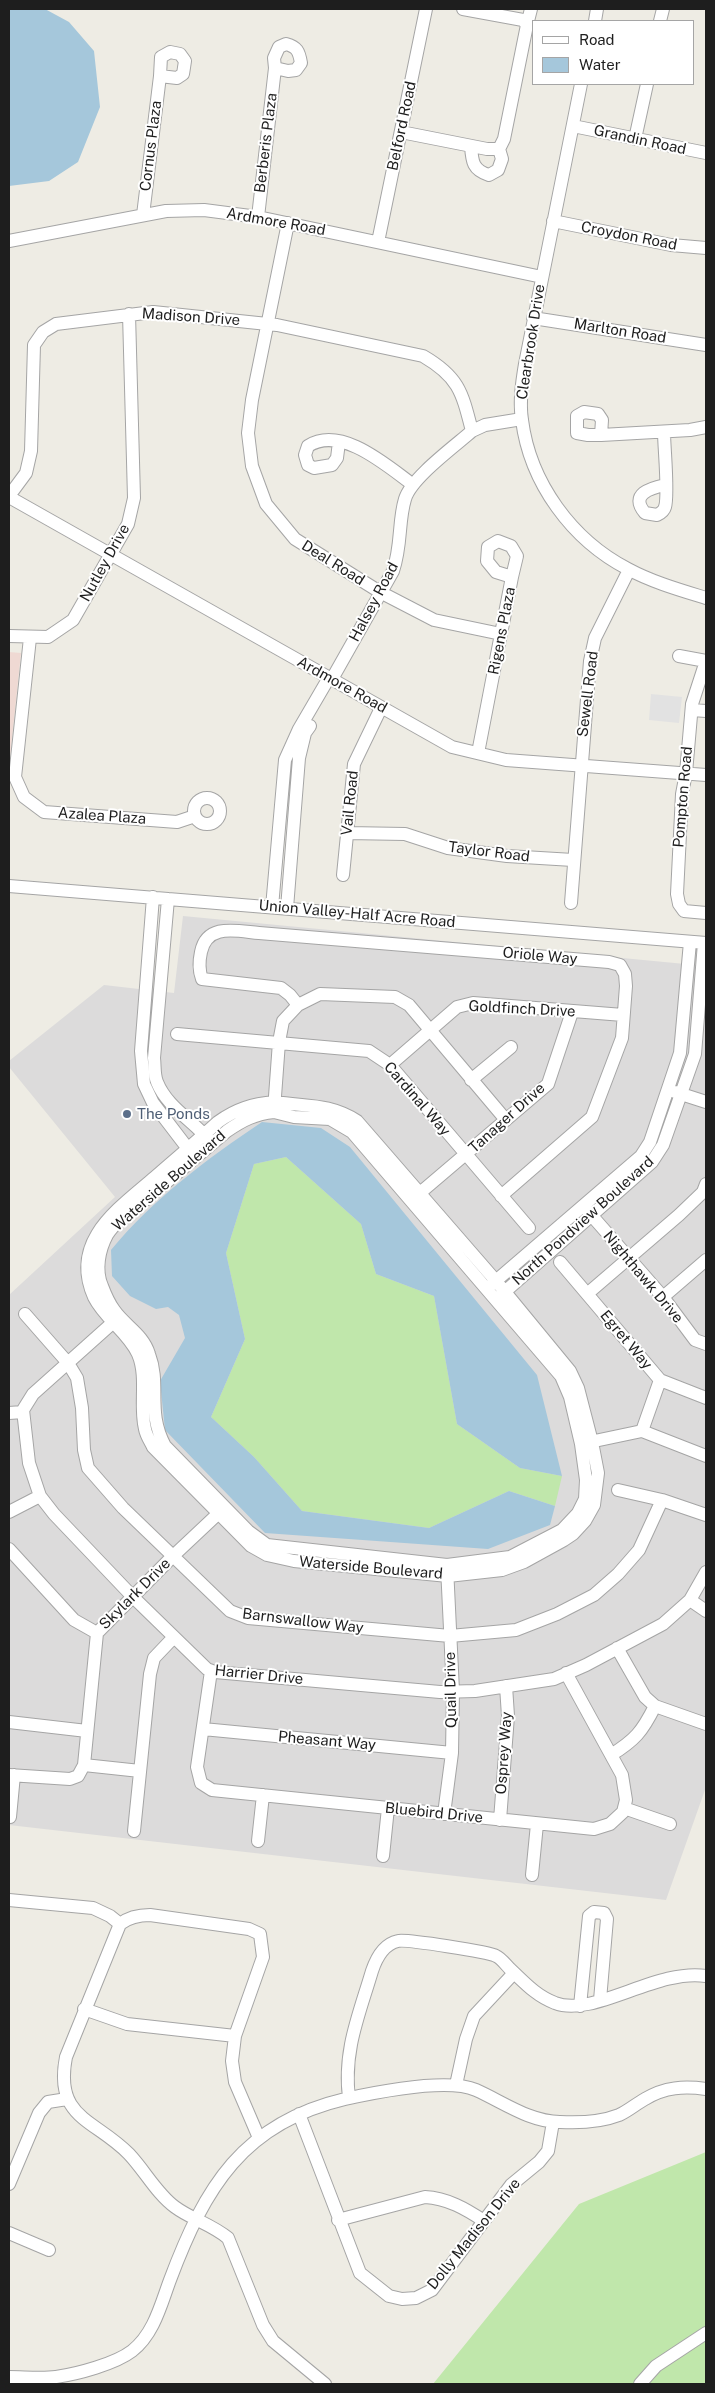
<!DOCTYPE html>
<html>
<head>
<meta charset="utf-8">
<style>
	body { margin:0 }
	#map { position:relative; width:715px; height:2393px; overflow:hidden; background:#eeece4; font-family:"Public Sans",sans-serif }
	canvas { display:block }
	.frame { position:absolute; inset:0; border:10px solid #1e1e1e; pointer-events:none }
	.legend { position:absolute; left:532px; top:20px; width:162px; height:65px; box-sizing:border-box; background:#fff; border:1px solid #a5a5a5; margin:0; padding:6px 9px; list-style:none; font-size:15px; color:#1e1e1e }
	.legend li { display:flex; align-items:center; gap:10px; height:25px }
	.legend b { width:25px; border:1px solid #a5a5a5 }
</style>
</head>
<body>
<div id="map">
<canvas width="715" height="2393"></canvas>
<div class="frame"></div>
<ul class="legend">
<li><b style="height:6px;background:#fff"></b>Road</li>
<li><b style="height:14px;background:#a5c7db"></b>Water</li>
</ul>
</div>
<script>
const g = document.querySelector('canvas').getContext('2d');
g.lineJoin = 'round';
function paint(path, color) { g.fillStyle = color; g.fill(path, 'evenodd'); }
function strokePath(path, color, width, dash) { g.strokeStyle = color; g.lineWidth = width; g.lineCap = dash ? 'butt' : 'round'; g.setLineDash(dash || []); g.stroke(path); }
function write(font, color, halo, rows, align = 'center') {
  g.font = font + ' "Public Sans",sans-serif'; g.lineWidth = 4; g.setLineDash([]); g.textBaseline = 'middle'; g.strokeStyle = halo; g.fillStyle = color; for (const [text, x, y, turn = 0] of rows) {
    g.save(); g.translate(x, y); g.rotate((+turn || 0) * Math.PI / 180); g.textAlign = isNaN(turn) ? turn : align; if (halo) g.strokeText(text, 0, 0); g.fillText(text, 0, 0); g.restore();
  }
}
const residential = new Path2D(`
	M183,916L706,966V1787L666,1900L9,1825V1295L115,1197L9,1067V1061L104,985L174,993Z`);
const commercial = new Path2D(`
	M9,652L21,653L9,767Z`);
const grass = new Path2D(`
	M286,1157L361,1224L376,1274L434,1296L457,1424L520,1468L562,1476L555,1506L509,1491L429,1528L302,1511L254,1457L211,1417L245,1339L226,1253L254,1164Z
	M706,2152V2384H433L579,2204Z`);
const parking = new Path2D(`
	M651,694L682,697L679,723L649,720Z`);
const water = new Path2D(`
	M9,9H45L69,22L94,51L100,107L78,162L49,181L9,186Z
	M262,1122L321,1128L350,1147L537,1375L562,1476L520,1468L457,1424L434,1296L376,1274L361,1224L286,1157L254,1164L226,1253L245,1339L211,1417L254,1457L302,1511L429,1528L509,1491L555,1506L550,1525L488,1549L265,1533L165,1430L160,1381L185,1338L179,1315L168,1307L156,1309L130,1296L112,1276L111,1250C154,1198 207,1159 262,1122Z`);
const minor = new Path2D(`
	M463,9L523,20L527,25L504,139L499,149
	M595,21L597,9
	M660,21L663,9
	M527,25L531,9
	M286,44C297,47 299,51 301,63L296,70L288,71L275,68L274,58L279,47Z
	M170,52L180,54L185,61L183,74L177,78L160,76L161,57Z
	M581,84L525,364C522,382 519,402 522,420C530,483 572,540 628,569C652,582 680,590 706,598
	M573,126L706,153
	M401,132L487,149H499
	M635,139L647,84
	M471,146C472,162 473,170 489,175L498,170L502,159L499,149
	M143,215L160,76
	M258,217L275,68
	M553,221L671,245L706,248
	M288,223L252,400L248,433L252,466L266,504L295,539L380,592L434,620L501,634
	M9,241L166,211L204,210L258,217L542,277
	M378,242L426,9
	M533,318L706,345
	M584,412L598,414L602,420L601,435H588L577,433V416Z
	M472,431L485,425L522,419
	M664,432C664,447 669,495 665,507C664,511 661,513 657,515L645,513C629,494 651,488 665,485
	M601,435L690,430L706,427
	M339,442L337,458L332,465L314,468L308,465L305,455L308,446C341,425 386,465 412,484
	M9,496L26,473L31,451L34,345L43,332L56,324L153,312L277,325L423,356C459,377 462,392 472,431C455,446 411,478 405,499C398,522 402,545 393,571L332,679L327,681L299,729L285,760L272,907
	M9,497L452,747L506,760L706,775
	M498,541L511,546L517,556L512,577L496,572L487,561L488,547Z
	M9,636L48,637L73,620L128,524L134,498L129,314
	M30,638L15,777L24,797L44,812L177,822L195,816
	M679,656L706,661L692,704L686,773L682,794L677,894L679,904L684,911L706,913
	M692,710L706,711
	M478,753L512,577
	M194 811a13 13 0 1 1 26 0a13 13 0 1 1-26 0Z
	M347,833L405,834L448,848L507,856L573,860
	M343,875L354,764L381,708
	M9,886L706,943
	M153,897L141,1051L144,1084L153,1103L192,1154
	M168,899L154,1058C155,1066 154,1075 157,1082C167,1107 192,1120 209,1140
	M571,903L590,661L595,638L629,570
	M287,908L299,758L305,733L310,726
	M298,1005L290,995L281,988L202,979C199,971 199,961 201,952C207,923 236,931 259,933L609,962L620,965L625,974L626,986L622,1038L592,1117L501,1196
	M177,1034L369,1051L390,1065L529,1228
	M390,1065L457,1007L473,1003L623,1015
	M471,1080L511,1047
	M675,1092L706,1102
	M275,1102C306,1107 329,1103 357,1121L496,1281L570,1371L578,1388L592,1442L598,1473L594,1505L585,1521L573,1534L564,1540L524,1562L502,1570L448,1576L294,1561L267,1555L251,1546L153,1447C150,1441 146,1435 145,1429C139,1406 148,1377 138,1354C128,1332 105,1319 94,1297C69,1241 118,1209 155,1177C176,1159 197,1141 218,1122C236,1109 252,1104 275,1102Z
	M274,1110L279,1042L283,1021L298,1005L320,994L395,997L409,1005L506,1120
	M274,1112L294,1117L330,1119L352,1132L561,1376L570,1397L581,1444L586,1480L585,1499L578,1513L562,1530L510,1557L447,1565L267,1545L248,1531L165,1446C146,1411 161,1386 149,1354C143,1334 125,1326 114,1310C109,1303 105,1294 102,1286C95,1270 99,1250 107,1235C116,1220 135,1208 149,1197C175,1175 201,1153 227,1131C243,1120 255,1114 274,1112Z
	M414,1198L548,1084L572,1012
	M586,1209L663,1297L695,1340L706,1344
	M560,1262L660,1380L706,1398
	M491,1285L641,1156L650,1142L680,1053L690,942
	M587,1294L679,1215L703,1192L706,1184
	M500,1296L652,1162L663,1145L695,1054L704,943
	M663,1297L706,1260
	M25,1314L68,1363L77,1378L82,1408L84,1450L88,1468L123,1508L230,1611L248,1618L450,1636L516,1630L557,1614L594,1595L618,1574L639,1550L662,1500
	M118,1318L33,1394L23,1410L29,1463L40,1496L54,1514L133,1597L207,1669L215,1672L440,1692L475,1691L554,1679L586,1665L663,1624L690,1600L706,1572
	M9,1413L23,1412
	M642,1431L706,1456
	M585,1443L642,1431L660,1380
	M618,1490L662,1500L706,1515
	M9,1512L40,1496
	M9,1549L74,1620L97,1633
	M690,1600L706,1611
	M617,1648L645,1697L655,1706L706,1724
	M211,1671L197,1767L201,1783L212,1790L594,1829L610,1824L623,1812L626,1800L622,1775L566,1673
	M9,1722L87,1731
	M203,1729L452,1753
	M611,1755C635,1740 642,1732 655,1706
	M84,1765L140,1771
	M9,1775L70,1779L78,1776L84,1765L97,1633L172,1557L222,1510
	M624,1808L670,1824
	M444,1814L452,1753L453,1691L447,1567
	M10,1817L14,1775
	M500,1820L508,1716L506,1686
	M134,1831L150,1674L154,1658L174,1637
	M258,1841L263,1795
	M383,1856L388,1808
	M532,1875L537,1824
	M9,1900L93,1908L110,1916L120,1924
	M580,2006L589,1916L594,1912L604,1913L607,1919L600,2000
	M84,2009L127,2024L235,2036
	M456,2085L466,2039L474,2016L514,1973
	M349,2098C343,2051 359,2015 372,1971C376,1959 384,1944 398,1941C406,1939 489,1952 496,1956C501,1958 506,1965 510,1969C524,1982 536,1996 555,2003C593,2018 657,1968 706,1976
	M299,2114L360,2273L389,2296L402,2299L416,2298L432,2290L511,2185L539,2162L548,2151L553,2122
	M259,2138L235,2082L232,2061L235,2036L263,1957L260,1934L249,1929L150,1915C139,1915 129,1917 120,1924L66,2057C54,2119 95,2119 129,2154C145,2171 157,2194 175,2207C191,2219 211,2224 228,2238L263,2325L273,2341L325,2384
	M9,2184L39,2113L48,2102L67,2099
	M338,2220L425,2197C447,2198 466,2209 484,2221
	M9,2233L49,2250
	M9,2377C24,2377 41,2379 56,2377C77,2374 115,2364 132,2351C154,2334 161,2304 170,2280C205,2187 243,2123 345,2099C377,2092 448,2078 476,2090C503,2102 530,2122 560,2122C579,2123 601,2122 619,2115C628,2111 636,2104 645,2099C665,2087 684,2086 706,2089
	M640,2384L656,2366L706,2333`);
const markers = [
	[127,1114,5,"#5c6f8a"]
];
const streetNames = [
	["Belford Road",402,126,-78],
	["Grandin Road",640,140,12],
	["Berberis Plaza",266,143,-83],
	["Cornus Plaza",151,146,-83],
	["Ardmore Road",276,222,10],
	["Croydon Road",629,236,11],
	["Madison Drive",191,317,4],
	["Marlton Road",620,331,9],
	["Clearbrook Drive",531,342,-81],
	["Nutley Drive",105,563,-61],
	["Deal Road",333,563,32],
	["Halsey Road",374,602,-62],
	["Rigens Plaza",502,631,-79],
	["Ardmore Road",342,685,29],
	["Sewell Road",588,694,-83],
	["Pompton Road",683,797,-85],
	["Vail Road",350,803,-84],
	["Azalea Plaza",102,816,4],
	["Taylor Road",489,852,7],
	["Union Valley-Half Acre Road",357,914,5],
	["Oriole Way",540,956,5],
	["Goldfinch Drive",522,1009,3],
	["Cardinal Way",417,1099,49],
	["Tanager Drive",507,1118,-42],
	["Waterside Boulevard",169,1181,-41],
	["North Pondview Boulevard",583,1221,-42],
	["Nighthawk Drive",643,1277,50],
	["Egret Way",626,1340,50],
	["Waterside Boulevard",371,1568,5],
	["Skylark Drive",135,1594,-45],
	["Barnswallow Way",303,1621,7],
	["Harrier Drive",259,1675,6],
	["Quail Drive",451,1690,-91],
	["Pheasant Way",327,1741,5],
	["Osprey Way",504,1753,-86],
	["Bluebird Drive",434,1813,6],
	["Dolly Madison Drive",474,2234,-51]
];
const serviceNames = [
	["The Ponds",137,1114]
];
paint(residential, '#dcdbdb');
paint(commercial, '#efd9d3');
paint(grass, '#c0e7ab');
paint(parking, '#e2e2e2');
paint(water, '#a5c7db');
strokePath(minor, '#a5a5a5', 14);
strokePath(minor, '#fff', 12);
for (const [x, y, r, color] of markers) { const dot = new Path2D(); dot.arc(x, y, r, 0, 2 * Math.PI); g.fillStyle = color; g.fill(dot); strokePath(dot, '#fff', 2); }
write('15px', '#1e1e1e', '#fff', streetNames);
write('15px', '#4e5e75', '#fff', serviceNames, 'left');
</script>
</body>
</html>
